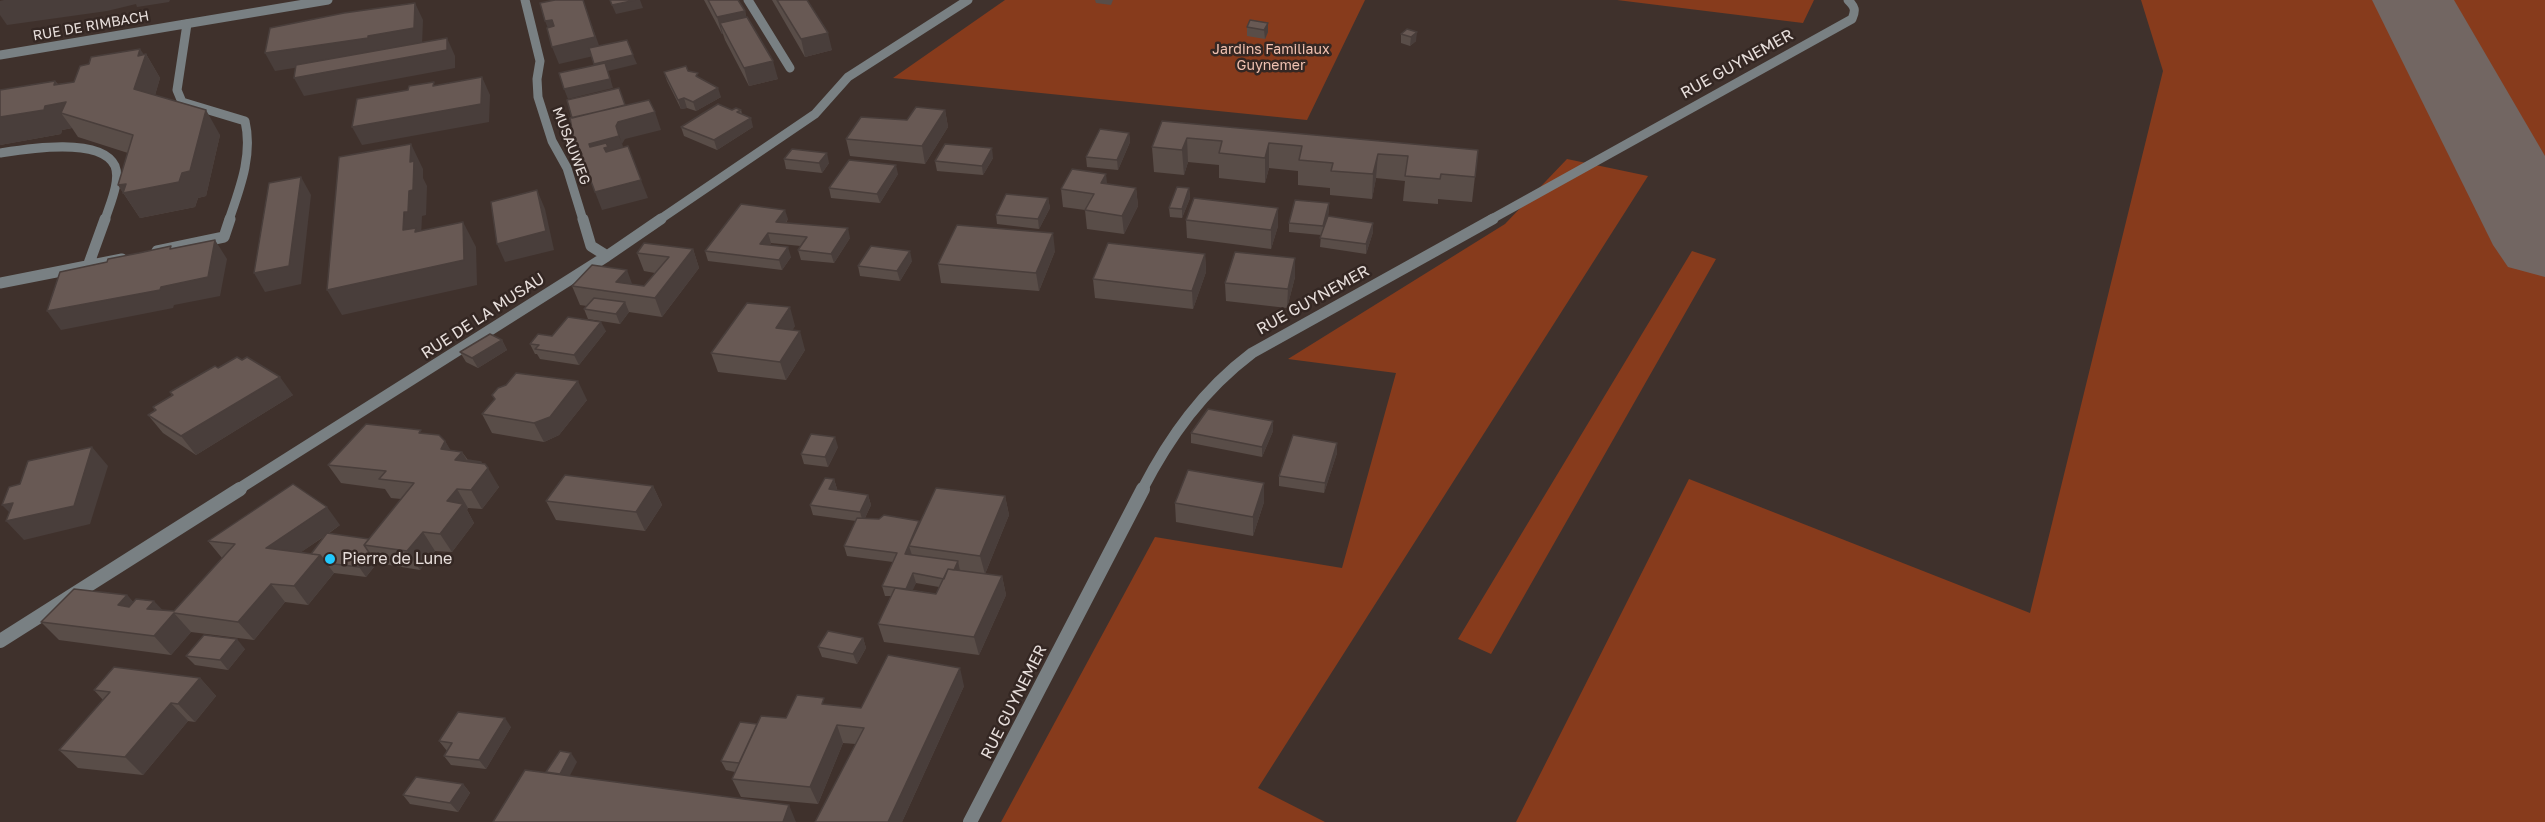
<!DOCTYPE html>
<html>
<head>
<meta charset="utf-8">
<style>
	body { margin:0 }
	canvas { display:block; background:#3f312c }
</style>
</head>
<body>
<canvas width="2545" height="822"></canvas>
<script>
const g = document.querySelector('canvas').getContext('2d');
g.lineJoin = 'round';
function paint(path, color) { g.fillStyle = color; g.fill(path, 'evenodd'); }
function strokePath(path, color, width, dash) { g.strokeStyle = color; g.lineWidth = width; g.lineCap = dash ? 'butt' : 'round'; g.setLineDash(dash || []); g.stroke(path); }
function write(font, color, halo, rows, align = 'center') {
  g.font = font + ' "Golos Text",sans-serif'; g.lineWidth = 5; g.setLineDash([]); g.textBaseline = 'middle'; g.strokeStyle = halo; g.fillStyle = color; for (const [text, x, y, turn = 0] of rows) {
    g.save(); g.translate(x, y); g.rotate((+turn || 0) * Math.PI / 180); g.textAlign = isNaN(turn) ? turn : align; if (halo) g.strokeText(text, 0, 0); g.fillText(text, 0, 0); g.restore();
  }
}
const green = new Path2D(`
	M1005,0H1365L1307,120L893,78Z
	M1617,0H1814L1803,23Z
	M2141,0H2545V822H1516L1689,479L2030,613L2163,71Z
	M1567,159L1648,176L1258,788L1325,822H1001L1155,537L1342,568L1396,373L1288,359L1505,224Z
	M1692,251L1716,259L1491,654L1458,639Z`);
const taxiway = new Path2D(`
	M2372,0H2454L2545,156V277L2508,267L2493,245Z`);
const serviceFar1 = new Path2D(`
	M748,0L790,68
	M187,24L177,90L182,102L245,121C253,155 240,188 229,220
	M0,153C25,149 101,136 115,166C121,181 109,206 105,220`);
const service = new Path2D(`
	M157,251L224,237L230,219
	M88,266L105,219
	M0,283L122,259`);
const minorFar2 = new Path2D(`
	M525,0L540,61L537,79L538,97L552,141L567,168L583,220
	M0,55L328,0
	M659,220L815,114L848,77L968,0
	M1490,220L1852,19C1856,10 1855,7 1848,0`);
const minorFar1 = new Path2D(`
	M583,219L591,246L607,256
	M237,490L607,256L661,219
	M1142,490C1170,436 1203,390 1252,353L1493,219`);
const minor = new Path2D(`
	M0,641L240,489
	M970,822L1143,489`);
const wall = new Path2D(`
	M704,0H738L745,11L746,17L778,79L749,86L725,40L723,34H722Z
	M772,0H807L832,50L805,57Z
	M1095,0H1113L1111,5L1096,3Z
	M1250,20L1268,32L1265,39L1247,36V27Z
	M1407,29L1416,41L1410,46L1401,43V34Z
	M146,54L160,78L155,95L220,135L206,196L198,198L195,207L140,218L118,185L128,153L78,137L72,128L62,130L61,134L0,145L55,81L58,84L74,82L89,64Z
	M688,71L700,78L721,97L696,111L687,108L681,109L667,81L664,72Z
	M741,110L742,114L753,127L717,150L684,136L681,127Z
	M945,110L948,127L925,164L850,156L846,139Z
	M1162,121L1478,150L1472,202L1438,199V204L1403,201L1405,181L1376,178L1372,199L1330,195V188L1298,185V171L1269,168L1265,183L1219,178V165L1188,162L1184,175L1154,172L1152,147Z
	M1129,133L1130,142L1118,170L1087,167L1086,157Z
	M993,158L983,175L937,171L935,161Z
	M784,159L829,163L822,173L786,169Z
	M898,174L880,203L831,198L829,188Z
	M1107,184L1136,188L1138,206L1124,234L1087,229L1085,210L1063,207L1061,189Z
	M1189,188L1190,198L1182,218L1170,217L1169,208Z
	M1048,198L1050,208L1039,229L997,224L996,215Z
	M1329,203L1328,216L1373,223V232L1366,254L1320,247L1321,235L1289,232V223Z
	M788,219L786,223L850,238L834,263L801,260L798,250L801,246L771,243L770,245L791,257L782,270L708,261L705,251Z
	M1186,220L1278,226L1271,249L1187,238Z
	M693,249L699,268L662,317L629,312L620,324L588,319L584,309L587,306L580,305L572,286L632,284L644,286L655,273L644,271L637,253Z
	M1055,251L1039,291L941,283L938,264Z
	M1205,254L1206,272L1193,309L1095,298L1093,279Z
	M1295,258V277L1287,308L1226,301L1225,283Z
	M912,261L900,281L860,276L858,266Z
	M795,326L792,330L805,350L786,380L718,372L711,353Z
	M606,331L579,365L540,359L537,354H535L530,344L552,336Z
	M502,340L507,350L478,368L466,362L460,352Z
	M242,360L293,395L196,455L163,433L148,415L155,411L153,407L172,396L170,392L218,368Z
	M492,395L587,400L559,435L544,442L492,433L482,414L495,399Z
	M1273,431L1262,457L1191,443V433Z
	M423,433L445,441L450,450L462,452L468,460L481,462L499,487L482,509L468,508L467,510L474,523L452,552L435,551L420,570L377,563L366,577L334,573L308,605L285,602L254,640L191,632L171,655L59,640L41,622L127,595L133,602L162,610L174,611L222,558L208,541L340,525L328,534L369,539L401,499L391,498L385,489L341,483L328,465ZM325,536L311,554L301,552Z
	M1337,443V453L1324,493L1279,486V476Z
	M838,447L828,467L804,464L801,454Z
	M834,479L837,489V490L868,495L871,505L865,518L920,523L1005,496L1009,515L985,574L1002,576L1006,595L979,655L884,642L878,624L891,596H885L882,586L893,562L847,556L844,546L856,521L813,515L810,505ZM916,583L939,587L936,594L912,590Z
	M1264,483V502L1253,536L1176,522L1175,503Z
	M653,486L662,505L645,531L556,520L546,501Z
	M863,638L866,648L857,664L822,657L818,647Z
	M245,649L228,670L195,665L186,656Z
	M200,678L216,696L195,722L188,721L143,775L78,768L59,750L103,700L94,690Z
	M964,686L902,822H815L856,744L843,743L818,804L741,797L732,779L735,772L726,770L721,761L757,724L786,718L826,705L861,708Z
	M511,727L486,769L451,765L444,756L447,751L439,741Z
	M463,784L470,793L458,812L410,804L403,795Z`);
const shadedWall = new Path2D(`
	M4,0H170L169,2L137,7L136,4L107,11L7,25L0,15V1Z
	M583,0L602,54L559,64L552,47Z
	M636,0H640L643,8L616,14L612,5Z
	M415,3L423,20L422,45L376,55L275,71L265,53L368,36Z
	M745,11L749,28L720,23L723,34H722L717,17Z
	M552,20L559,37L552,38L545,21Z
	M1268,23V32L1265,39L1264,30Z
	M1417,32L1416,41L1410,46L1411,37Z
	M828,33L832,50L805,57L801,39Z
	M447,38L455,56V68L304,96L294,78Z
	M140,49L145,56L146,54L160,78L150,113L134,89Z
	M633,55L637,64L608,71L613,88L568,99L564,89L598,73L594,64Z
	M773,61L778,79L749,86L744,68Z
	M482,77L490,95L489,122L362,145L352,127Z
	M55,81L71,105L61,113L72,128L62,130L61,134L0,145V117L54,85Z
	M718,88L721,97L696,111L693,102Z
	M684,98L687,108L681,109L678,100Z
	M206,110L220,135L206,196L198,198L195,207L140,218L118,185L182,173Z
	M945,110L948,127L925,164L922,146Z
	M655,112L661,130L625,139L622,144L616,126L618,122Z
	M751,118L753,127L717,150L714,140Z
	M1129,133L1130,142L1118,170L1117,160Z
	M619,136L626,154L612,158L590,147L589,144Z
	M1187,138L1188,162L1184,175L1182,150Z
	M1269,143V168L1265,183V158Z
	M411,144L423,169V178L427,186L426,215L422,216L421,237L403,230Z
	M578,146L585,164L583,165L575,147Z
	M992,148L993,158L983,175L982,166Z
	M827,153L829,163L822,173L819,163Z
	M1378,154L1376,178L1372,199L1373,174Z
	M896,165L898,174L880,203L877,194Z
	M1106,174L1108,192L1101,183Z
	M301,177L311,195L301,284L265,292L254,273Z
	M641,180L648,198L602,210L595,192Z
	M1136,188L1138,206L1124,234L1122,216Z
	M1189,188L1190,198L1182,218V209Z
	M537,190L545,209L554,250L505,262L497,244Z
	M1048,198L1050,208L1039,229L1038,219Z
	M1329,203V212L1323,236V226Z
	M1278,208V226L1271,249V230Z
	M785,210L788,219L779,231L776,222Z
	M463,222L476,247L477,285L342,315L327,290Z
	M1373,223V232L1366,254V244Z
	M848,228L850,238L834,263L831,254Z
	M768,233L771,243L763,254L760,244Z
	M1053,233L1055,251L1039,291L1036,273Z
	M215,240L227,259L220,296L174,305L173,308L61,330L47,311L161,287Z
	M788,247L791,257L782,270L779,260Z
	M693,249L699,268L662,317L655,298Z
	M910,251L912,261L900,281L897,271Z
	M1205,254L1206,272L1193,309L1192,291Z
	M1295,258V277L1287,308L1288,289Z
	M627,270L634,289L616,282Z
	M625,302L629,312L620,324L616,314Z
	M790,307L795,326L782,347L776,328Z
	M601,322L606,331L579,365L574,355Z
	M800,331L805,350L786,380L780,362Z
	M502,340L507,350L478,368L472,358Z
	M280,377L293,395L196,455L181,436Z
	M578,381L587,400L559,435L544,442L534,423Z
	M1273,421V431L1262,457V447Z
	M835,437L838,447L828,467L825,457Z
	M445,441L456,459L462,452L473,470L456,460L441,449Z
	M1337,443V453L1324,493L1325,483Z
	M92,447L108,466L90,524L24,540L6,521L16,519L2,505Z
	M481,462L486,471L488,468L499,487L482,509L471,490Z
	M834,479L837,489L832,499L829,489Z
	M1264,483V502L1253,536V517Z
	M653,486L662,505L645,531L636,512Z
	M457,489L468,508L467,510L474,523L452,552L440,534L447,501Z
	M868,495L871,505L863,522L860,512Z
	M1005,496L1009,515L985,574L980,556Z
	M327,507L340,525L280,567L266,548Z
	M919,521L909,546L912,555L905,554Z
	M423,532L435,551L420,570L407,551Z
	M370,554L377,563L366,577L359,567Z
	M320,555L334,573L308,605L294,586Z
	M958,561L960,571L949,580Z
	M913,573L916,583L909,599L906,589Z
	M1002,576L1006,595L979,655L974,637Z
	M271,584L285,602L254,640L238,622Z
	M127,595L144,614L118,605Z
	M154,601L170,618L174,613L191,632L171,655L154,636L147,609Z
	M863,638L866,648L857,664L853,654Z
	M237,639L245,649L228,670L220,660Z
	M960,668L964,686L902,822H888Z
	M200,678L216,696L195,722L178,704Z
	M171,703L188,721L143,775L125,757Z
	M505,718L511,727L486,769L479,760Z
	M837,725L843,743L818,804L810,787Z
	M571,753L577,762L566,783L560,774Z
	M463,784L470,793L458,812L450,803Z
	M789,805L796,822H783Z`);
const building = new Path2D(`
	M555,0H583L595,37L552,47L547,28L554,26L552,20L545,21L540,3Z
	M610,0H636L612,5Z
	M708,0H738L745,11L717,17Z
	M777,0H807L828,33L801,39Z
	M415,3L414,28L368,36V38L265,53L270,28L344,13Z
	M747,17L773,61L744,68L720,23Z
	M1250,20L1268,23L1264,30L1247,27Z
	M1407,29L1417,32L1411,37L1401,34Z
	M447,38V50L294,78L296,65Z
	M627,40L633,55L594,64L589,48Z
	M140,49L138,56L146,54L134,89L206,110L190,171L182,173L179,182L123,193L126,184L118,185L133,135L61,113L66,102L45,106L44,110L0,117V90L55,81L54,85L74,82L80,66L89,64L91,57Z
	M605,63L610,79L564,89L559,73Z
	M686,66L688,71L698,73L696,76L718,88L693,102L684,98L678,100L664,72Z
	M482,77L481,104L352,127L357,99L408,90L409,86L434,82L433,86Z
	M619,88L625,105L572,118L567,100Z
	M649,100L655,112L618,122L616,126L619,136L589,144L590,147L606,143L608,147L604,148L606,152L628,146L641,180L595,192L578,146L575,147L570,118Z
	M718,104L732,110L736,108L741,110L737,112L751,118L714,140L681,127Z
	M916,107L945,110L922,146L846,139L861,117L907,120Z
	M1162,121L1478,150L1475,177L1441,174L1440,179L1405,176L1408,156L1378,154L1373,174L1331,171L1333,163L1299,160L1302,146L1269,143L1265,158L1219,153L1222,141L1187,138L1182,150L1152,147Z
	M1100,129L1129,133L1117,160L1086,157Z
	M411,144L410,162L414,161L413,190L409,191L408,212H404L403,230L416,228L415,232L463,222L464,260L327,290L339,157Z
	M945,144L992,148L982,166L935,161Z
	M792,149L827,153L819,163L784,159Z
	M849,160L896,165L877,194L829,188Z
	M1072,169L1106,174L1101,183L1136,188L1122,216L1085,210L1094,194L1061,189Z
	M301,177L289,266L254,273L269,183Z
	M1177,187L1189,188L1182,209L1169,208Z
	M537,190L546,231L497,244L491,202Z
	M1006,194L1048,198L1038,219L996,215Z
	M1194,198L1278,208L1271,230L1186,220Z
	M1295,200L1329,203L1323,226L1289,223Z
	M741,204L785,210L776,222L848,228L831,254L798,250L807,237L768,233L760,244L788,247L779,260L705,251Z
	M1328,216L1373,223L1366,244L1320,238Z
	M957,225L1053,233L1036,273L938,264Z
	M215,240L208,277L161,287L160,290L47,311L60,272L107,262L108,259L139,253L171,246L170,249Z
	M644,243L693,249L655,298L572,286L592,265L627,270L616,282L644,286L669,257L637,253Z
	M1108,243L1205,254L1192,291L1093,279Z
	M871,246L910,251L897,271L858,266Z
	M1235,252L1295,258L1288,289L1225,283Z
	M594,298L625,302L616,314L584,309Z
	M747,303L790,307L776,328L800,331L780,362L711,353Z
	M568,317L601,322L574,355L535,349L539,345L530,344L538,334L552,336Z
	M490,334L502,340L472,358L460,352Z
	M237,357L242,360L247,357L280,377L181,436L148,415L156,410L153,407L173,395L170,392L215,366L218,368Z
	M516,373L578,381L550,417L534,423L482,414L495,399L492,395L498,388L506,385Z
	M1208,409L1273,421L1262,447L1191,433Z
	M366,424L421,430L419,433L439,435L445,441L441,449L462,452L455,460L485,464L488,468L471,490L457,489L447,501L463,504L440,534L423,532L407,551L364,545L414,483L379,479L386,471L328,465Z
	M811,434L835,437L825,457L801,454Z
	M1293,435L1337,443L1325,483L1279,476Z
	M92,447L74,506L6,521L13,503L2,505L9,487L20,484L28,461Z
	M468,460L481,462V463L467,461Z
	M1188,470L1264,483L1253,517L1175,503Z
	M565,475L653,486L636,512L546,501Z
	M825,478L834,479L829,489L868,495L860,512L810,505Z
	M293,484L327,507L266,548L320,555L294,586L271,584L238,622L174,613L154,636L41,622L74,589L127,595L118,605L129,607L136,599L154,601L147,609L174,611L235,544L208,541Z
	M936,488L1005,496L980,556L909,546Z
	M884,515L919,521L905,554L958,561L954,570L948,569L944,579L913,573L906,589L882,586L897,553L844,546L857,518L879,519Z
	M327,533L369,539L364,545L370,554L359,567L326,563L320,555L311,554Z
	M948,569L1002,576L974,637L878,624L895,588L936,594Z
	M828,631L863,638L853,654L818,647Z
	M204,635L237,639L220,660L186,656Z
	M888,655L960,668L888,822H815L864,728L837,725L810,787L732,779L761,716L786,718L797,695L824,698L822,704L861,708Z
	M114,667L200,678L178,704L171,703L125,757L59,750L110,692L94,690Z
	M458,712L505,718L479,760L444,756L452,743L439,741Z
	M740,722L757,724L739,763L721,761Z
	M560,751L571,753L560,774L546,772Z
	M525,770L789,805L783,822H493Z
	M416,777L463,784L450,803L403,795Z`);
const markers = [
	[330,559,6,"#22c9fe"]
];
const farStreetnames = [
	["RUE DE RIMBACH",91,26,-10],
	["MUSAUWEG",571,146,69]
];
const farParknames = [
	["Jardins Familiaux",1271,50],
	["Guynemer",1271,66]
];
const streetNames = [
	["RUE GUYNEMER",1737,64,-29],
	["RUE GUYNEMER",1313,300,-29],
	["RUE DE LA MUSAU",483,316,-33],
	["RUE GUYNEMER",1014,702,-63]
];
const poiNames = [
	["Pierre de Lune",342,559]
];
paint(green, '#873b1c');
paint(taxiway, '#726662');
strokePath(serviceFar1, '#798083', 9);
strokePath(service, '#798083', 11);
strokePath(minorFar2, '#798083', 9);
strokePath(minorFar1, '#798083', 11);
strokePath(minor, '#798083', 14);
paint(wall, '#594d48');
paint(shadedWall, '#493e3b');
paint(building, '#685954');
strokePath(building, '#493e3b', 1.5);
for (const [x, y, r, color] of markers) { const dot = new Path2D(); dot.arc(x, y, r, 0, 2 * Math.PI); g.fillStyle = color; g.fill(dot); strokePath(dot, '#342723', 2); }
write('14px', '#e8dfdc', '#342723', farStreetnames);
write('14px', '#f1c2b1', '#342723', farParknames);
write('16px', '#e8dfdc', '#342723', streetNames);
write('16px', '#e8dfdc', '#342723', poiNames, 'left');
</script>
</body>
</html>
